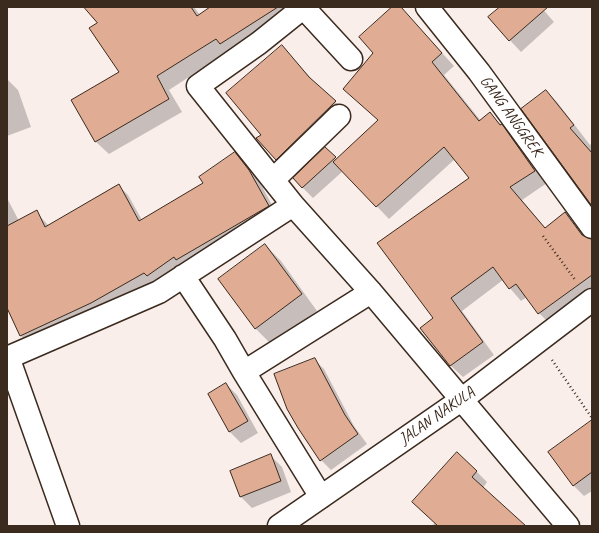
<!DOCTYPE html>
<html>
<head>
<meta charset="utf-8">
<style>
	body { margin:0 }
	#map { position:relative; width:599px; height:533px; overflow:hidden; background:#f9eeea; font-family:Caveat,sans-serif }
	canvas { display:block }
	.frame { position:absolute; inset:0; border:8px solid #3b2a1e; pointer-events:none }
</style>
</head>
<body>
<div id="map">
<canvas width="599" height="533"></canvas>
<div class="frame"></div>
</div>
<script>
const g = document.querySelector('canvas').getContext('2d');
g.lineJoin = 'round';
function paint(path, color) { g.fillStyle = color; g.fill(path, 'evenodd'); }
function strokePath(path, color, width, dash) { g.strokeStyle = color; g.lineWidth = width; g.lineCap = dash ? 'butt' : 'round'; g.setLineDash(dash || []); g.stroke(path); }
function write(font, color, halo, rows, align = 'center') {
  g.font = font + ' Caveat,sans-serif'; g.lineWidth = 3.5; g.setLineDash([]); g.textBaseline = 'middle'; g.strokeStyle = halo; g.fillStyle = color; for (const [text, x, y, turn = 0] of rows) {
    g.save(); g.translate(x, y); g.rotate((+turn || 0) * Math.PI / 180); g.textAlign = isNaN(turn) ? turn : align; if (halo) g.strokeText(text, 0, 0); g.fillText(text, 0, 0); g.restore();
  }
}
const shadow = new Path2D(`
	M86,7H194L200,15L212,7H296L169,90L182,112L109,154L95,141L121,72L98,23Z
	M393,7H400L454,66L444,75L481,121L490,113L514,138L547,183L522,200L546,229L565,213L592,244V295L551,325L539,313L527,297L521,301L503,280L462,311L494,355L463,377L450,365L434,318L471,179L455,159L389,219L343,171L313,198L302,187L325,148L337,160L379,120L344,89L375,53Z
	M501,7H541L554,22L521,52L489,18Z
	M282,46L317,85L349,115L290,172L277,159L262,135Z
	M7,79L18,90L31,127L7,136Z
	M546,91L557,102L590,145L592,143V206L523,109Z
	M235,154L259,181L278,216L157,285L30,345L20,335L7,305V198L19,221L36,212L49,226L118,185L128,195L142,220L205,184Z
	M265,245L281,261L317,311L271,344L256,329L219,280Z
	M314,359L324,369L354,426L367,444L331,470L321,460L298,427Z
	M226,384L237,395L258,433L241,443L230,432L209,394Z
	M592,433V491L584,496L573,485Z
	M270,455L282,467L291,492L252,508L241,497Z
	M476,471L487,482L483,488L524,526H432Z`);
const building = new Path2D(`
	M84,7H191L197,16L210,7H278L220,44L216,39L157,76L169,99L95,142L71,100L119,72L89,28L97,23Z
	M392,7H401L442,53L432,62L479,121L490,112L500,125L502,124L535,171L510,187L545,228L565,212L582,235L592,239V275L538,314L516,284L509,289L493,267L451,298L483,342L450,366L420,328L433,318L377,243L469,178L444,147L376,207L333,162L378,120L343,89L373,53L359,37Z
	M500,7H548L509,41L488,17Z
	M282,45L309,77L336,101L276,160L256,138L261,135L226,93Z
	M546,90L574,125L570,128L592,153V206L521,109Z
	M325,147L336,157L302,188L293,178Z
	M235,152L249,170L269,206L176,260L174,257L147,276L144,273L91,303L20,336L7,308V226L37,210L45,227L119,184L139,221L203,183L199,177Z
	M265,244L302,294L255,329L218,279Z
	M315,358L345,415L358,434L320,461L298,428L287,409L274,374Z
	M226,383L248,421L229,432L208,394Z
	M592,420V472L573,486L548,452Z
	M457,452L477,471L472,477L526,526H438L412,502Z
	M271,454L281,481L240,497L230,471Z`);
const path = new Path2D(`
	M543,236L576,281
	M552,360L592,418`);
const minor = new Path2D(`
	M303,7L351,59
	M304,7L259,43L198,86L293,205L371,292L568,526
	M427,7L479,72L592,227
	M273,180L339,116
	M183,276L225,339L244,372
	M8,357L68,526
	M7,358L159,292L293,205
	M321,497L244,372L371,292
	M279,526L461,400L592,300`);
const streetNames = [
	["GANG ANGGREK",511,116,54],
	["JALAN NAKULA",437,416,-35]
];
paint(shadow, '#0003');
paint(building, '#e0ac94');
strokePath(building, '#3b2a1e', 1);
strokePath(minor, '#3b2a1e', 25);
strokePath(path, '#3b2a1e', 2.5, [1, 3]);
strokePath(minor, '#fff', 22);
write('16px', '#3b2a1e', '#fff', streetNames);
</script>
</body>
</html>
